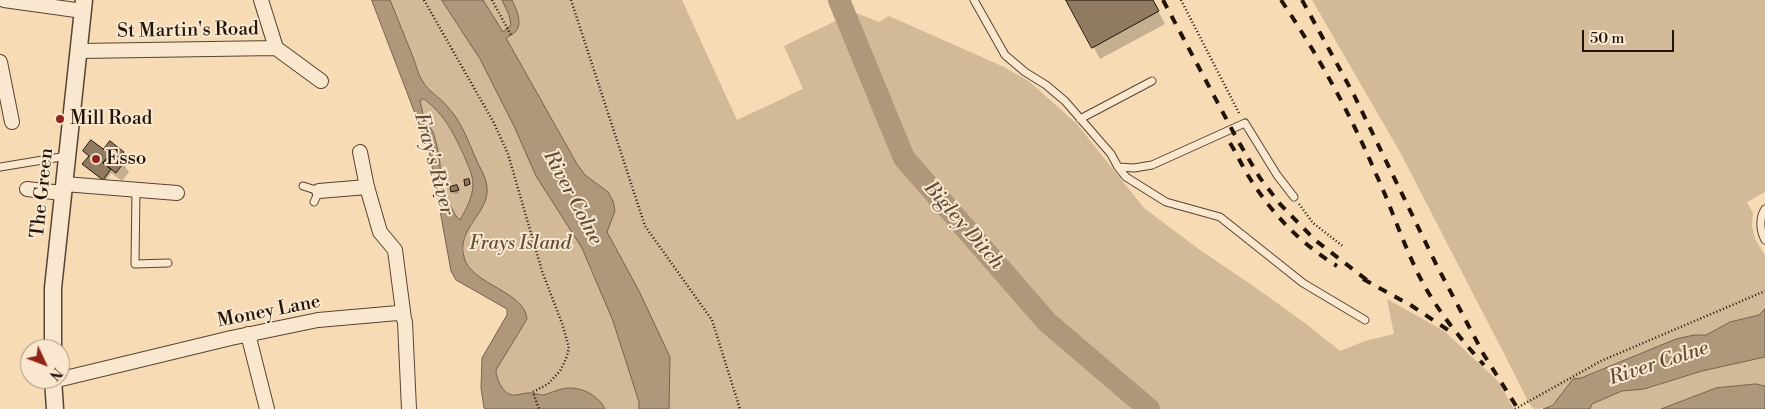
<!DOCTYPE html>
<html>
<head>
<meta charset="utf-8">
<style>
	body { margin:0 }
	#map { position:relative; width:1765px; height:409px; overflow:hidden; background:#f6dbb5; font-family:"Libre Bodoni",serif }
	canvas { display:block }
	.north { position:absolute; left:20px; top:339px; width:50px; height:50px; box-sizing:border-box; background:#f9e8cf; border:1px solid #a3937f; border-radius:50%; rotate:133deg; font-size:14px; font-weight:700; line-height:20px; text-align:center; color:#211308 }
	.north::after { content:''; display:block; margin:auto; width:18px; height:22px; background:#8f2418; clip-path:polygon(50% 0,100% 100%,50% 72%,0 100%) }
	.scale { position:absolute; left:1582px; top:30px; width:92px; height:22px; box-sizing:border-box; border:2px solid #211308; border-top:0; padding-left:6px; font-size:15px; line-height:18px; white-space:nowrap; color:#211308; -webkit-text-stroke:4px #f9e8cf; paint-order:stroke }
</style>
</head>
<body>
<div id="map">
<canvas width="1765" height="409"></canvas>
<div class="north">N</div>
<div class="scale">50 m</div>
</div>
<script>
const g = document.querySelector('canvas').getContext('2d');
g.lineJoin = 'round';
function paint(path, color) { g.fillStyle = color; g.fill(path, 'evenodd'); }
function strokePath(path, color, width, dash) { g.strokeStyle = color; g.lineWidth = width; g.lineCap = dash ? 'butt' : 'round'; g.setLineDash(dash || []); g.stroke(path); }
function write(font, color, halo, rows, align = 'center') {
  g.font = font + ' "Libre Bodoni",serif'; g.lineWidth = 4; g.setLineDash([]); g.textBaseline = 'middle'; g.strokeStyle = halo; g.fillStyle = color; for (const [text, x, y, turn = 0] of rows) {
    g.save(); g.translate(x, y); g.rotate((+turn || 0) * Math.PI / 180); g.textAlign = isNaN(turn) ? turn : align; if (halo) g.strokeText(text, 0, 0); g.fillText(text, 0, 0); g.restore();
  }
}
const green = new Path2D(`
	M390,0H682L737,120L803,89L784,46L854,12L879,22L889,16L1004,67L1030,82L1077,124L1144,208L1200,250L1249,283L1305,323L1340,351L1365,341L1394,334L1387,299L1444,331L1499,382L1514,409H605C598,394 578,385 562,389C556,390 549,394 543,395C538,395 533,392 527,393C523,393 516,396 512,395C502,393 496,378 496,370L527,319L472,271L464,258L463,243L466,231L477,217L487,191L470,143L457,119L447,106L422,81Z
	M1312,0H1765V192L1747,202L1753,213L1752,226L1755,239L1765,255V309L1759,315L1730,322L1706,335H1694L1676,339L1581,378L1573,379C1562,395 1556,409 1534,409L1529,403L1515,375L1400,152Z
	M424,99C447,118 453,132 465,159C468,167 473,175 473,184C473,197 466,209 460,220L456,216L441,189L440,164L433,132L424,118L420,101Z
	M1765,357V386L1756,384L1716,388L1661,409H1590L1592,404L1622,391L1644,389L1702,371Z`);
const water = new Path2D(`
	M372,0H390C398,19 405,38 413,57C416,64 418,75 423,82C429,91 439,97 447,106C461,121 468,140 476,159C480,168 486,177 487,187C490,213 456,228 464,257C471,285 525,291 527,319L496,370C496,378 502,393 512,395C516,396 523,393 527,393C533,392 538,395 543,395C549,394 556,390 562,389C578,385 598,394 605,409H485L484,408L481,388L482,358L507,315V309L456,280L451,271L429,150ZM424,99C446,116 454,134 465,158C468,166 473,175 473,184C473,197 466,209 460,220L456,216L441,189L440,164L437,146L433,132L424,118L420,101Z
	M442,0H483L503,32L511,25L509,15L502,0H512C516,8 523,23 516,31C514,34 509,36 506,38L577,164L585,175L608,192L613,201L615,211L607,232L639,291L670,357L669,409H639V402L613,321L582,248L536,176L514,126L480,59Z
	M1765,309V357L1702,371L1644,389L1622,391L1592,404L1590,409H1543L1553,405L1573,379L1581,378L1676,339L1694,335H1706L1730,322L1759,315Z
	M1756,384L1765,386V409H1661L1716,388Z`);
const shadow = new Path2D(`
	M1068,0H1152L1165,24L1100,59Z
	M110,143L123,153L128,162L125,166L129,172L122,181L111,173L105,182L84,164L90,157L84,151H104Z
	M458,189L459,193L454,194L453,191Z`);
const river = new Path2D(`
	M839,0L904,158L1047,322L1149,409`);
const building = new Path2D(`
	M1066,0H1153L1159,11L1092,48Z
	M91,140L110,154L103,163L111,169L103,180L82,164L89,156L83,151Z
	M110,141L124,152L119,158L124,162L116,173L103,163L110,154L104,149Z
	M469,179L470,184L465,186L464,180Z
	M457,185L459,190L451,192L450,187Z`);
const path = new Path2D(`
	M424,0L494,123L508,154L542,271L563,326L569,348L566,359L560,371L548,384L533,392L539,409
	M492,0L511,35
	M571,0L645,226L712,320L740,409
	M1181,0L1240,115
	M433,196L446,194
	M1299,204L1313,223L1344,247
	M1515,409L1601,361L1765,291`);
const service = new Path2D(`
	M974,0L1005,55L1025,72L1046,85L1065,101L1111,154L1118,167L1134,168L1152,165L1245,123L1277,175L1294,197
	M1080,119L1152,81
	M0,167L67,156
	M1118,167L1126,177L1166,202L1220,217L1303,283L1365,320
	M303,186L319,191L314,202
	M136,190L135,264L168,263
	M1765,209C1759,218 1760,231 1765,240`);
const minor = new Path2D(`
	M4,0L83,11
	M276,48L321,81
	M79,51L276,48L261,0
	M0,62L12,122
	M360,152L367,187L380,232L395,250L404,319
	M64,184L177,193
	M27,189L62,193
	M319,191L367,187
	M248,334L267,409
	M53,381L231,338L318,320L398,313L403,316L405,322L409,409`);
const tertiary = new Path2D(`
	M53,349V288L84,0
	M53,379L55,409`);
const rail = new Path2D(`
	M1163,0L1237,139L1260,178L1280,204L1315,240L1368,281
	M1281,0C1318,55 1350,113 1376,174C1390,204 1400,235 1414,265C1431,303 1457,335 1484,365
	M1302,0L1354,95L1437,266L1484,355L1518,409
	M1230,143C1237,154 1242,166 1249,177C1272,214 1300,243 1337,266
	M1363,279L1412,306L1451,332`);
const markers = [
	[60,119,5,"#8f2418"],
	[96,159,5,"#8f2418"]
];
const streetNames = [
	["St Martin's Road",188,31,-1],
	["The Green",43,193,-84],
	["Money Lane",269,312,-11]
];
const poiNames = [
	["Mill Road",70,119],
	["Esso",106,159]
];
const parkNames = [
	["Frays Island",520,244]
];
const waterNames = [
	["Fray's River",433,164,75],
	["River Colne",572,198,62],
	["Bigley Ditch",963,226,49],
	["River Colne",1659,364,-18]
];
paint(green, '#d2b998');
paint(water, '#ae977a');
strokePath(water, '#76624c', 1);
paint(shadow, '#0003');
strokePath(river, '#ae977a', 22);
paint(building, '#907b62');
strokePath(building, '#211308', 1);
strokePath(service, '#564533', 9);
strokePath(minor, '#564533', 16);
strokePath(tertiary, '#564533', 19);
strokePath(path, '#211308', 2.5, [1, 2.5]);
strokePath(service, '#f9e8cf', 7);
strokePath(minor, '#f9e8cf', 14);
strokePath(tertiary, '#f9e8cf', 16);
strokePath(rail, '#211308', 4, [9, 9]);
for (const [x, y, r, color] of markers) { const dot = new Path2D(); dot.arc(x, y, r, 0, 2 * Math.PI); g.fillStyle = color; g.fill(dot); strokePath(dot, '#f9e8cf', 2); }
write('19px', '#211308', '#f9e8cf', streetNames);
write('19px', '#211308', '#f9e8cf', poiNames, 'left');
write('italic 19px', '#5f4d3a', '#f9e8cf', parkNames);
write('italic 20px', '#604e3b', '#f9e8cf', waterNames);
</script>
</body>
</html>
